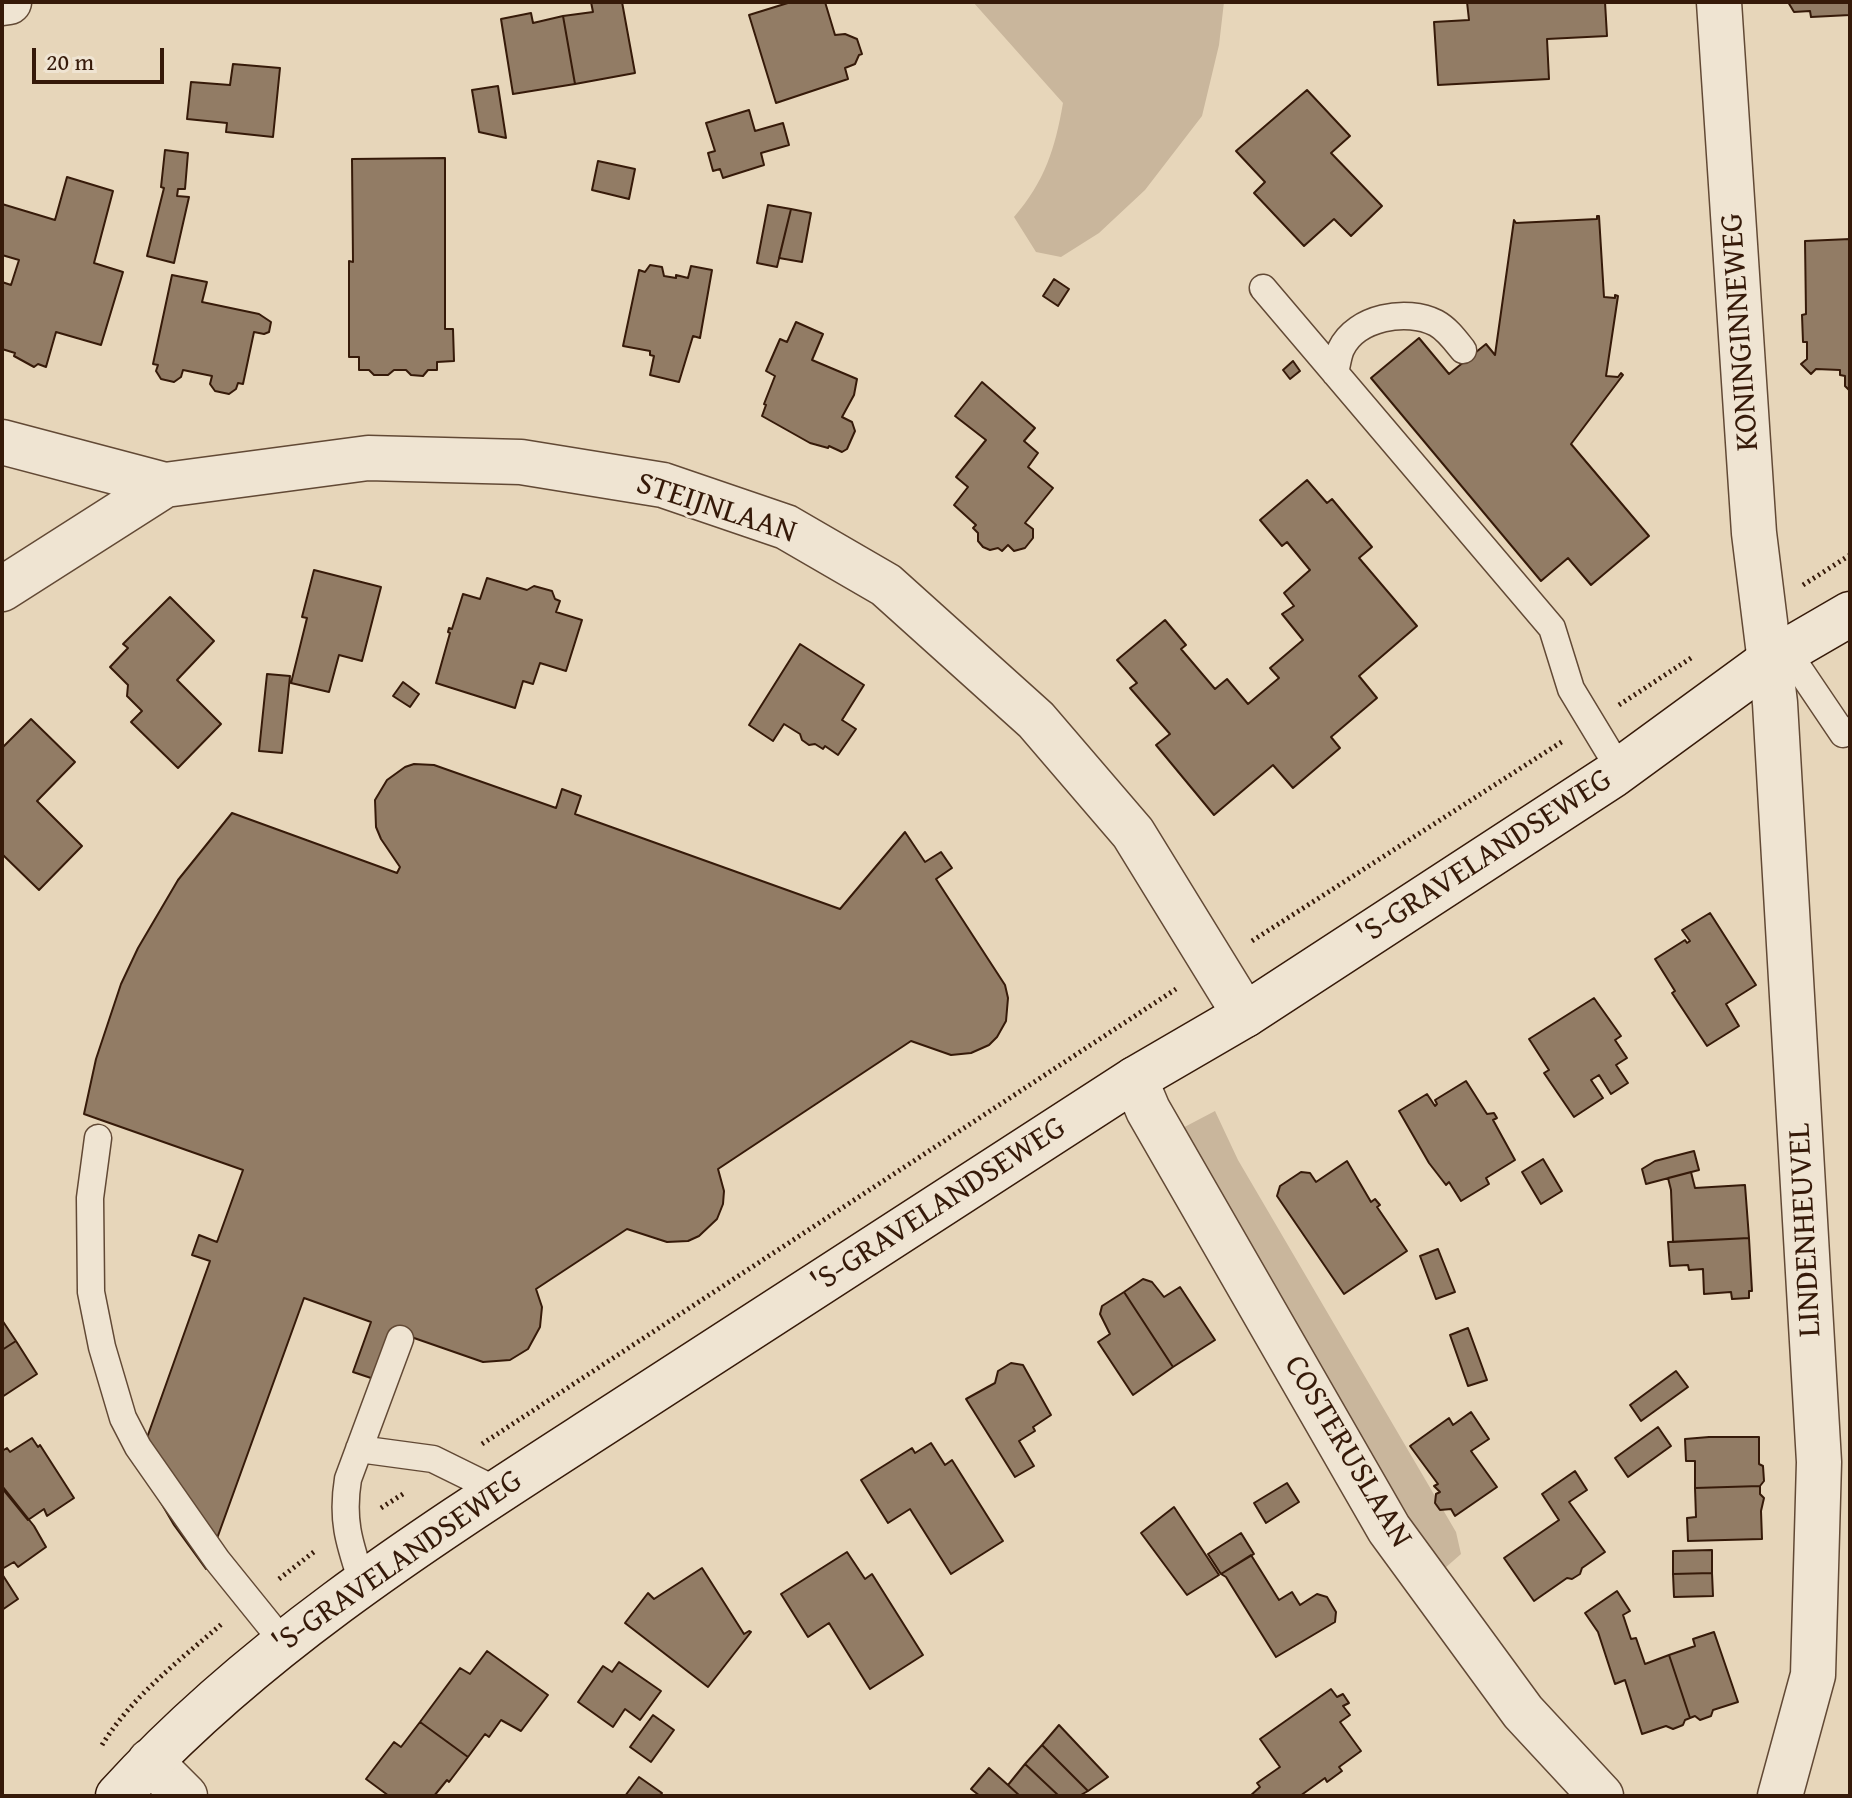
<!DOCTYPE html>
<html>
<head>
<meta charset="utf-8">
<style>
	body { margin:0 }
	#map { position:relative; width:1852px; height:1798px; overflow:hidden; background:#e7d6ba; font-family:"Gentium Book Plus",serif }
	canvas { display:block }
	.frame { position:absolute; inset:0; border:4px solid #361a09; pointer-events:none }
	.scale { position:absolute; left:32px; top:48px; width:132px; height:36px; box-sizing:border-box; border:4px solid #361a09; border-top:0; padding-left:10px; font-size:24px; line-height:28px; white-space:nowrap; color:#361a09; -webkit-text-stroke:6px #efe4d2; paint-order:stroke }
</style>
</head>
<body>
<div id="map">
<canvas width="1852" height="1798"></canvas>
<div class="frame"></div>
<div class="scale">20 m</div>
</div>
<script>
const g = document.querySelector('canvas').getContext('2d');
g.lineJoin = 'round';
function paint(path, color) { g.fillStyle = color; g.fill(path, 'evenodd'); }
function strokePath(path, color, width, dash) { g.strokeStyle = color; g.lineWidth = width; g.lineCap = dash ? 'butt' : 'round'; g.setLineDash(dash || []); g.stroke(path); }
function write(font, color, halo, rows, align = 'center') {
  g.font = font + ' "Gentium Book Plus",serif'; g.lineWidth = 6; g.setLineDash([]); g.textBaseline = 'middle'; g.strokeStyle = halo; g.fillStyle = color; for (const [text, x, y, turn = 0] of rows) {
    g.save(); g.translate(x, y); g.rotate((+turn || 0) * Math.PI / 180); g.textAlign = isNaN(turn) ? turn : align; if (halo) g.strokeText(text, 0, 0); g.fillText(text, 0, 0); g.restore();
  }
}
const green = new Path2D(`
	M973,2H1224L1219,45L1202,116L1145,190L1099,233L1061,257L1036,252L1014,217C1045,181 1055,149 1063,103Z
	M1215,1111L1238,1160L1456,1532L1461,1554L1437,1575L1175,1132Z`);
const building = new Path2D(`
	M591,2H622L635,73L575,84L563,16L593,12Z
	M791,2H825L835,35L845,34L857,39L862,54L859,55L855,64L845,68L848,79L776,103L749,15Z
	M1467,2H1605L1607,36L1547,39L1549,79L1438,85L1434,22L1469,20Z
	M1788,2H1850V15L1811,17L1810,11L1794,12Z
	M531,13L533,23L563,16L575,84L513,94L501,19Z
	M233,64L280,68L273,137L226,132L227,123L187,119L191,82L230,85Z
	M498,86L506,138L479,132L472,90Z
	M1307,90L1350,136L1331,153L1382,206L1351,236L1334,219L1304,246L1254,193L1265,182L1236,151Z
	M749,110L755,131L783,123L789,145L761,153L764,165L723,178L720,169L713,171L708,153L715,151L706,123Z
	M165,150L188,153L185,189H178L177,196L189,197L174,263L147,256L164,188L161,187Z
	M445,158V329H453L454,361L437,362V370H428L423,376L411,375L406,370H394L388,375H374L369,370H359V357H349V261L353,262L352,159Z
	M598,161L635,169L629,199L592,190Z
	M67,177L113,191L94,263L123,272L101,345L56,332L46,367L38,364L34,367L14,356L15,353L2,349V282L11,285L19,260L2,255V204L55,220Z
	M768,205L791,209L777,267L757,263Z
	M791,209L811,213L802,262L779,258Z
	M1597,216H1599L1604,297L1615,298V295L1618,296L1606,376L1618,377L1621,373L1623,375L1571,444L1649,536L1591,585L1568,558L1541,581L1371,378L1419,338L1449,374L1486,344L1495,355L1514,220L1516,223L1597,219Z
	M1850,239V391L1845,386V376L1840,375V370L1816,369L1811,374L1801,364L1807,359V342H1803L1802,315L1806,314L1805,241Z
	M650,265L662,267L664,276L676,278V275L688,278L691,266L712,270L700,338L693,336L679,382L650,375L654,356L650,355V351L623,346L639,270L645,272Z
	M172,275L207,282L202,302L259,314L271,322L269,332L264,334L254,332L243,384L238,383L236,389L229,394L215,391L210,384L212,376L183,370L181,377L174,382L161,379L156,371L158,365L153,364Z
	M1054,279L1069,289L1058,306L1043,296Z
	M796,322L823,334L812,360L857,379L854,395L842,417L852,422L855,431L847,449L842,452L829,446L828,448L810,443L762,416L766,405L764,404L775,376L766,371L780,339L787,342Z
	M1293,361L1300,371L1290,379L1283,370Z
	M982,382L1035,428L1024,441L1038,453L1028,467L1053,488L1025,523L1033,529V538L1025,548L1014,551L1008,545L1002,551L998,548L990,550L983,547L978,541V533L973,528L976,525L954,505L968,487L956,477L986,440L955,416Z
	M1307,480L1327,503L1332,499L1372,547L1359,558L1417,626L1359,676L1377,698L1331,737L1340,748L1293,788L1273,765L1214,815L1156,745L1170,734L1130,688L1137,683L1117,660L1165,620L1186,645L1181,649L1215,689L1227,679L1248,704L1279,678L1270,668L1303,640L1282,614L1294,606L1284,593L1310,570L1287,542L1282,546L1260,520Z
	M314,570L381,587L362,661L339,655L329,692L291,683L307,618L302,617Z
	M487,578L527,590L534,586L552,591L555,599L560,601L556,612L582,620L566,671L540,663L533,684L523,681L515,708L436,683L450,633L448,632L449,628L452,629L463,594L480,599Z
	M170,597L214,641L177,680L221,724L178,768L131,722L142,711L127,696L128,685L110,667L128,648L123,644Z
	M800,644L864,685L842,720L856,729L838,755L825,746L823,749L815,744L809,745L802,740L800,734L784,724L773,741L749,725Z
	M267,674L290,676L282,753L259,751Z
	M403,682L419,694L410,707L393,696Z
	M31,719L75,762L37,801L82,846L39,890L2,854V748Z
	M414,764L434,765L556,808L562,789L581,796L575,814L840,909L905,832L925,862L941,852L952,868L936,879L1005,985L1008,998L1006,1021L997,1037L989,1045L971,1053L951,1055L911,1041L718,1169L724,1191L723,1204L717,1219L699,1236L688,1241L667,1242L627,1229L536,1289L542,1307L540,1327L528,1349L510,1360L483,1362L391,1330L374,1379L353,1372L371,1322L304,1298L206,1569L174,1525L138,1463L210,1261L192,1255L199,1235L217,1242L243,1170L84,1114L96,1059L121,984L138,948L178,880L232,813L397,873L400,867L381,839L376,827L375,800L387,780L405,767Z
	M1710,913L1756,985L1726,1004L1739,1026L1707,1046L1672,993L1675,991L1655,959L1685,940L1687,943L1690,941L1682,930Z
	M1594,998L1621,1036L1615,1040L1627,1058L1616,1065L1628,1083L1611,1094L1599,1075L1591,1080L1603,1098L1574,1117L1544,1073L1549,1070L1529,1039Z
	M1466,1081L1487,1114L1494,1113L1497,1118L1493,1120L1515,1160L1486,1178L1489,1184L1461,1201L1449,1182L1446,1185L1429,1163L1399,1111L1427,1094L1435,1106L1437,1104L1435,1100Z
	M1694,1151L1699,1170L1646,1184L1642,1169L1655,1161Z
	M1543,1159L1562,1191L1541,1204L1522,1172Z
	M1347,1161L1371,1202L1375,1199L1380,1205L1377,1207L1407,1251L1344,1294L1277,1196L1280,1186L1301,1172L1310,1173L1316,1182Z
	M1691,1172L1695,1188L1745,1185L1749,1238L1673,1242L1671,1190L1668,1178Z
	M1749,1238L1752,1291H1749V1298L1732,1299L1731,1292L1704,1294L1703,1269L1689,1270L1688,1265L1670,1266L1668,1242Z
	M1438,1249L1455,1292L1436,1299L1420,1256Z
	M1143,1279L1152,1282L1164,1297L1180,1287L1215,1340L1173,1367L1124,1292Z
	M1124,1292L1173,1367L1133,1395L1098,1342L1110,1334L1100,1314L1102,1306Z
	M2,1320L16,1341L2,1350Z
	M1468,1328L1487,1380L1468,1386L1450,1335Z
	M16,1341L37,1374L2,1397V1350Z
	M1011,1363L1023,1365L1051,1415L1033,1427L1035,1431L1019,1441L1034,1466L1015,1477L966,1399L995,1383L998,1371Z
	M1676,1371L1688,1387L1641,1421L1630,1405Z
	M1471,1412L1489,1439L1471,1451L1497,1487L1455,1516L1451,1509L1440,1510L1435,1503L1436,1494L1440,1492L1434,1486L1438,1484L1410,1446L1449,1418L1453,1425Z
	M1658,1427L1671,1446L1628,1477L1615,1458Z
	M1709,1437H1759V1464L1763,1466L1764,1481L1760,1486L1695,1488V1461H1686L1685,1439Z
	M32,1438L38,1447L40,1445L74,1498L47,1516L44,1509L28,1520L2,1488V1451L7,1448L10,1452Z
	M931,1443L945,1465L952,1460L1003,1541L951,1574L910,1509L888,1523L861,1480L912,1448L915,1453Z
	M1575,1471L1587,1490L1569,1502L1605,1552L1582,1568L1580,1574L1572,1579L1567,1578L1534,1601L1504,1558L1559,1520L1542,1494Z
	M1287,1483L1299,1502L1266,1523L1254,1503Z
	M1760,1486V1494L1764,1498L1761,1511L1762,1539L1688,1541L1687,1518L1696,1517L1695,1488Z
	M3,1487L34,1526L46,1547L18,1567L14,1562L2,1569Z
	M1174,1507L1219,1575L1187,1595L1141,1533Z
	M1241,1533L1254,1554L1221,1574L1208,1554Z
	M1712,1550V1573L1673,1574V1551Z
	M847,1552L865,1579L872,1574L923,1655L870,1689L829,1623L808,1637L781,1594Z
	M1251,1555L1279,1600L1292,1592L1300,1605L1317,1594L1327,1597L1336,1612L1335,1622L1276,1657L1226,1577L1221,1574Z
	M702,1568L744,1634L749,1631L751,1632L708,1687L625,1623L648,1593L654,1599Z
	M1712,1573L1713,1596L1674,1597L1673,1574Z
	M2,1574L18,1599L2,1610Z
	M1617,1591L1630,1611L1623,1615L1631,1639L1636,1638L1645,1664L1669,1655L1690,1718L1685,1720L1683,1725L1673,1729L1666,1726L1642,1734L1625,1680L1615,1684L1598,1632L1585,1613Z
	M1714,1632L1738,1702L1713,1710L1711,1716L1700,1720L1695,1716L1690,1718L1669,1655L1695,1646L1693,1639Z
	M487,1651L548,1695L521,1731L501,1720L489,1737L485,1734L468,1757L420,1722L460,1668L470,1674Z
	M619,1662L661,1691L640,1720L625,1709L613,1727L578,1702L603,1666L612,1672Z
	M1331,1689L1337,1697L1343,1694L1349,1703L1343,1706L1350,1715L1340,1722L1361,1751L1339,1767L1342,1771L1327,1782L1325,1778L1300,1796H1250L1260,1787L1257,1783L1280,1767L1260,1739Z
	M653,1715L674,1730L651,1762L630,1747Z
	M420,1722L468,1757L449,1782L447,1780L434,1796H389L366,1779L394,1742L401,1747Z
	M1059,1725L1108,1777L1088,1791L1042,1745Z
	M1042,1745L1088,1791L1079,1796H1059L1025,1764Z
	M1025,1764L1059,1796H1020L1008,1785Z
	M989,1768L1008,1785L1020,1796H980L971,1789Z
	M639,1777L662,1793L659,1796H625Z`);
const path = new Path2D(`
	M1803,585L1850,555
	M1619,705L1691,658
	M1252,941L1563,741
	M482,1444L1176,989
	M381,1508L406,1492
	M279,1579L315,1551
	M102,1745C133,1695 180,1660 224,1622`);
const service = new Path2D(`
	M1263,288L1552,628L1571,689L1620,770
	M1335,373C1337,365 1338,356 1341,349C1356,317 1407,308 1436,323C1447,329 1455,340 1463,350
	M1787,651L1843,734L1850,730
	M98,1138L90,1198L91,1292L102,1347L123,1418L138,1447L217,1560L284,1643
	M359,1449L433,1459L498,1491
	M363,1585C350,1545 341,1522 348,1479L400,1339`);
const minor = new Path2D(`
	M1719,2L1754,533L1775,703L1819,1462L1813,1675L1780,1796
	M2,3L9,2
	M2,442L165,485
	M2,589L165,485L368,458L521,462L663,485L786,527L886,585L1036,720L1133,833L1245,1015
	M1135,1079L1148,1110L1389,1529L1523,1712L1601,1796
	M150,1761L185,1796`);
const secondary = new Path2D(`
	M118,1796C260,1640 443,1527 619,1413C791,1302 963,1191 1135,1079L1245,1015L1613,775L1769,661L1850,614`);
const streetNames = [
	["KONINGINNEWEG",1741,332,-94],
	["STEIJNLAAN",716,509,18],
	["'S-GRAVELANDSEWEG",1485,858,-33],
	["'S-GRAVELANDSEWEG",939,1206,-33],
	["LINDENHEUVEL",1806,1230,-93],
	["COSTERUSLAAN",1347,1452,59],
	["'S-GRAVELANDSEWEG",398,1563,-35]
];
paint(green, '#c9b69c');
paint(building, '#927c65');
strokePath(building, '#361a09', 2);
strokePath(service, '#624935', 29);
strokePath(minor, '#624935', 47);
strokePath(secondary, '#361a09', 47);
strokePath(path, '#361a09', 5, [2, 4]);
strokePath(service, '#efe4d2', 26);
strokePath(minor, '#efe4d2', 44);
strokePath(secondary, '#efe4d2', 44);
write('32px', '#361a09', '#efe4d2', streetNames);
</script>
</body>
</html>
